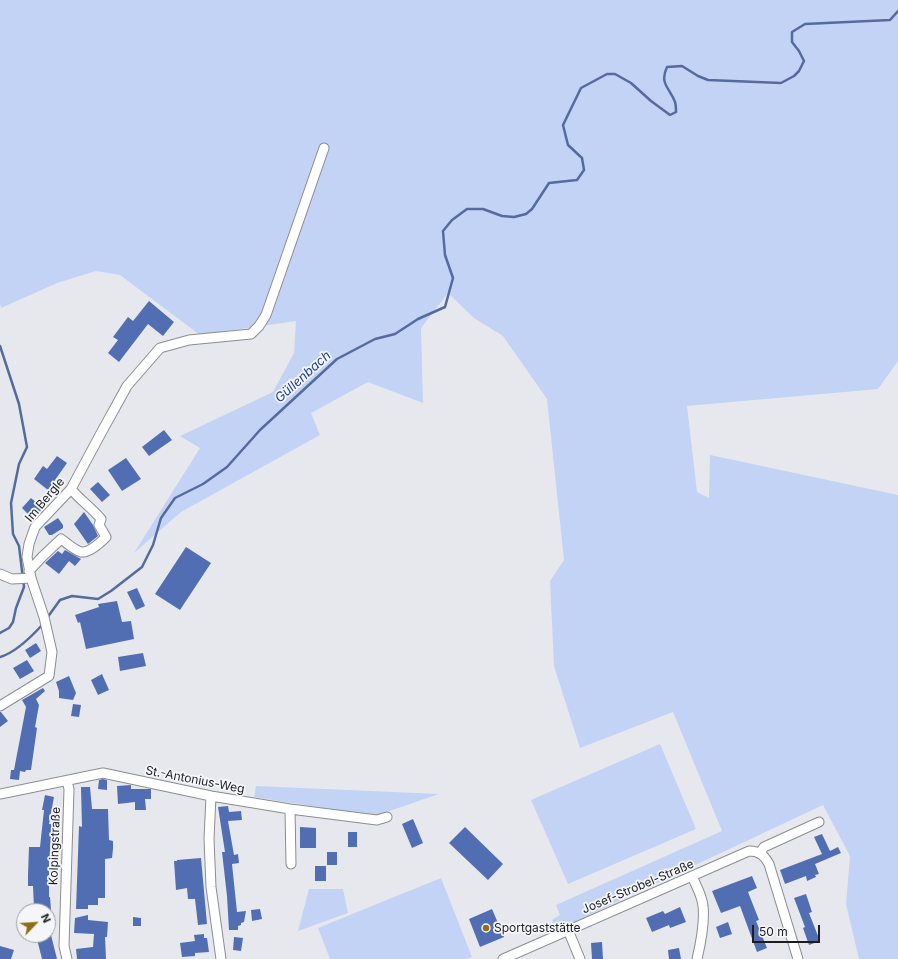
<!DOCTYPE html>
<html>
<head>
<meta charset="utf-8">
<style>
	body { margin:0 }
	#map { position:relative; width:898px; height:959px; overflow:hidden; background:#e6e8ed; font-family:Inter,sans-serif }
	canvas { display:block }
	.north { position:absolute; left:16px; top:903px; width:40px; height:40px; box-sizing:border-box; background:#f4f6fa; border:1px solid #9e9fa2; border-radius:50%; rotate:65deg; font-size:11px; font-weight:700; line-height:16px; text-align:center; color:#1d1d1f }
	.north::after { content:''; display:block; margin:auto; width:14px; height:18px; background:#906e13; clip-path:polygon(50% 0,100% 100%,50% 72%,0 100%) }
	.scale { position:absolute; left:752px; top:925px; width:68px; height:18px; box-sizing:border-box; border:2px solid #1d1d1f; border-top:0; padding-left:5px; font-size:12px; line-height:14px; white-space:nowrap; color:#1d1d1f; -webkit-text-stroke:3px #f4f6fa; paint-order:stroke }
</style>
</head>
<body>
<div id="map">
<canvas width="898" height="959"></canvas>
<div class="north">N</div>
<div class="scale">50 m</div>
</div>
<script>
const g = document.querySelector('canvas').getContext('2d');
g.lineJoin = 'round';
function paint(path, color) { g.fillStyle = color; g.fill(path, 'evenodd'); }
function strokePath(path, color, width, dash) { g.strokeStyle = color; g.lineWidth = width; g.lineCap = dash ? 'butt' : 'round'; g.setLineDash(dash || []); g.stroke(path); }
function write(font, color, halo, rows, align = 'center') {
  g.font = font + ' Inter,sans-serif'; g.lineWidth = 3.5; g.setLineDash([]); g.textBaseline = 'middle'; g.strokeStyle = halo; g.fillStyle = color; for (const [text, x, y, turn = 0] of rows) {
    g.save(); g.translate(x, y); g.rotate((+turn || 0) * Math.PI / 180); g.textAlign = isNaN(turn) ? turn : align; if (halo) g.strokeText(text, 0, 0); g.fillText(text, 0, 0); g.restore();
  }
}
const green = new Path2D(`
	M0,0H898V361L878,389L687,406L697,492L709,498L710,455L898,495V959H859L846,904L850,856L823,805L557,930L552,920L560,915L556,905L722,831L673,712L580,748L554,666L550,581L564,560L547,399L503,336L474,318L448,293L421,328L423,403L368,382L311,413L320,435L181,512L134,553L200,448L180,436L273,392L294,353L296,321L200,335L120,275L96,271L57,283L1,308L0,304Z
	M660,744L696,829L568,884L531,800Z
	M256,786L439,794L375,816L254,797Z
	M441,878L472,957L467,959H330L318,928Z
	M309,889H343L348,913L298,931Z`);
const stream = new Path2D(`
	M0,346L19,404L27,447L19,464L11,503L13,534L19,546L24,587L16,608L13,622L9,628L0,633
	M47,618L60,600L72,596L98,599L111,591L142,567L153,545L161,518L175,498L203,484L227,467L260,430L337,359L375,339L395,334L418,319L445,307L453,278L445,255L443,231L452,220L467,209H483L502,216L514,217L526,214L532,209L549,183L577,180L584,170L582,158L568,145L563,125L581,88L607,74H615L631,83L651,101L670,115L676,112C676,109 676,105 675,102C670,88 659,84 667,67L682,66L698,76L708,80L781,83L794,76L799,71L804,61L799,51L792,42V32L805,24L890,20L898,11
	M0,657C15,653 33,635 43,624`);
const building = new Path2D(`
	M149,301L174,322L163,336L148,324L119,362L108,353L118,340L113,337L128,317L133,321Z
	M164,430L172,440L149,456L142,447Z
	M57,456L67,463L48,490L34,479L43,466L47,469Z
	M126,458L141,479L122,491L108,470Z
	M98,482L110,495L102,502L90,489Z
	M31,498L43,508L33,519L22,508Z
	M84,512L93,525L98,536L88,544L74,524Z
	M58,518L63,525V528L52,535H49L44,527Z
	M186,547L211,563L180,610L155,594Z
	M65,550L81,559L75,566L69,561L59,574L45,563L58,551L62,554Z
	M137,588L145,606L136,610L127,592Z
	M117,601L122,622L131,621L134,639L86,649L80,622L78,623L75,615L99,607L98,604Z
	M36,643L41,651L30,658L25,650Z
	M143,653L146,666L120,671L118,657Z
	M27,660L34,671L20,679L13,668Z
	M102,674L109,690L98,695L91,680Z
	M69,676L76,693L73,700L59,698V691L56,682Z
	M43,688L45,691L36,699L39,705L35,727L37,728L31,770H26L25,772L20,771L19,780L10,779L11,770H14L26,707L22,700Z
	M73,704L81,705L79,717L71,716Z
	M0,712H1L8,721L0,727Z
	M103,779L107,780V790L98,789L99,780Z
	M131,785V789H151V799H145L146,810H135V802L118,804L117,786Z
	M81,787H90L92,809H108L109,840L113,841V849L112,858L105,859V898H98V905H88V909H76L79,826L82,827Z
	M45,795L54,797L49,824H52L49,863V897H50L51,910L42,911V908H34L33,886H28V875L29,847H40L44,810H42Z
	M228,806L229,812L241,811L242,820L228,821L234,855L238,854L239,863L232,864L237,912L246,911L244,922L241,923V925L238,926V930H229L227,896L222,852H225L218,807Z
	M413,819L423,843L412,848L402,824Z
	M300,827L316,828V848H300Z
	M465,827L503,864L488,880L449,843Z
	M348,832H357V847H348Z
	M822,834L830,851L838,847L841,853L815,864L819,874L815,875L816,877L807,881L806,876L785,884L780,870L822,854L814,837Z
	M327,852H337V865H327Z
	M201,858L207,924L198,925L195,899H188L187,888L176,890L174,861H177V860Z
	M315,866H326V881H315Z
	M752,876L757,888L748,892L759,920L756,921L767,948L757,952L740,906L721,913L712,891Z
	M806,894L812,912L809,913L820,941L809,945L803,928L805,927L794,898Z
	M680,907L686,922L670,928L669,925L652,932L646,918L663,911L665,914Z
	M260,909L262,919L252,921L251,910Z
	M492,909L504,937L480,947L469,919Z
	M88,915V920L108,922L107,937H105L106,959H77L76,949L93,947L94,934L74,933L75,918Z
	M133,917L141,918V926H133Z
	M728,922L732,934L720,938L716,927Z
	M204,934V938H207L209,952L195,953V956L182,957L180,943L195,941L194,935Z
	M36,935H51L57,959H42Z
	M234,937L243,938L241,951L233,950Z
	M602,942L603,959H592L591,943Z
	M0,946L14,950L11,959H0Z
	M679,948L681,959H669L668,950Z`);
const minor = new Path2D(`
	M29,571L42,557L61,539C67,543 74,550 81,552C89,553 101,542 106,537L99,525L101,519C92,508 80,500 71,489
	M0,574L12,579L31,578
	M0,706L49,676L52,652L44,617L31,578L27,557L29,544L35,527L71,489L100,435L127,386L160,348L189,340L251,334L259,326L266,315L324,148
	M0,794L103,773L211,796L290,809L377,820L387,817
	M211,796L209,839L211,887L221,959
	M290,809L291,864
	M760,853L764,847L819,822
	M692,876C696,886 702,895 703,906C705,923 701,942 697,959
	M568,930L580,959
	M67,959L64,946L69,789L67,781
	M503,959L749,851C759,851 764,855 769,864L798,959`);
const markers = [
	[486,928,4,"#906e13"]
];
const streetNames = [
	["Im Bergle",45,500,-50],
	["St.-Antonius-Weg",195,780,11],
	["Kolpingstraße",55,846,-88],
	["Josef-Strobel-Straße",638,887,-23]
];
const poiNames = [
	["Sportgaststätte",494,928]
];
const waterNames = [
	["Güllenbach",303,377,-42]
];
paint(green, '#c3d3f5');
strokePath(stream, '#556b9e', 2.5);
paint(building, '#516eb3');
strokePath(minor, '#8b8d91', 11);
strokePath(minor, '#fff', 9);
for (const [x, y, r, color] of markers) { const dot = new Path2D(); dot.arc(x, y, r, 0, 2 * Math.PI); g.fillStyle = color; g.fill(dot); strokePath(dot, '#f4f6fa', 1.5); }
write('12px', '#1d1d1f', '#f4f6fa', streetNames);
write('12px', '#1d1d1f', '#f4f6fa', poiNames, 'left');
write('italic 13px', '#224095', '#f4f6fa', waterNames);
</script>
</body>
</html>
